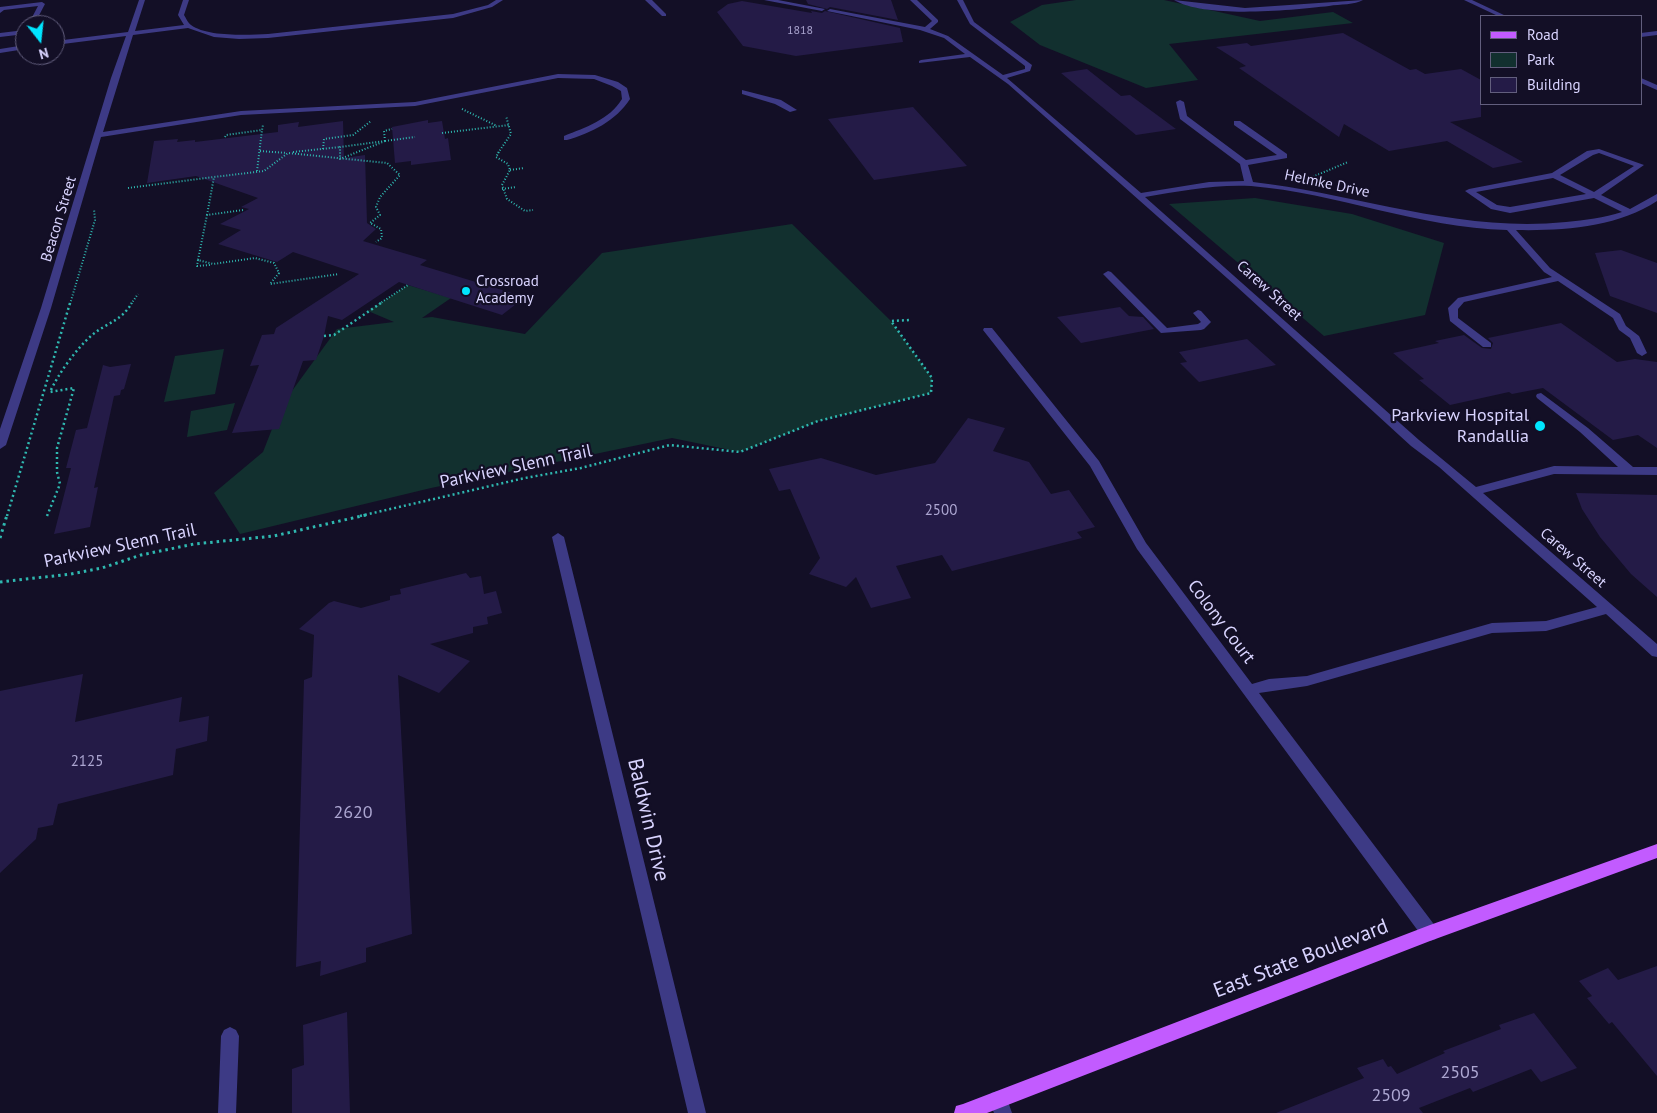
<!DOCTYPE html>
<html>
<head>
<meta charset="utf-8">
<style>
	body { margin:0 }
	#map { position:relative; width:1657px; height:1113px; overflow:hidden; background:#130f26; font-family:"PT Sans",sans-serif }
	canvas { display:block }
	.legend { position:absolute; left:1480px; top:15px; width:162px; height:90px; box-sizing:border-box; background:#130f26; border:1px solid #625e7d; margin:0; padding:6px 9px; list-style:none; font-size:15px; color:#d9d4ff }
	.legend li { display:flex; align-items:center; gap:10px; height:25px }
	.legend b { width:25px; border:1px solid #625e7d }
	.north { position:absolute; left:15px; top:15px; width:50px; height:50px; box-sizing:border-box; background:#130f26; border:1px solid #625e7d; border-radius:50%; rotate:164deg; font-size:14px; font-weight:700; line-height:20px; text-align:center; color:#d9d4ff }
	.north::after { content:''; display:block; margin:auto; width:18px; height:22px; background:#00e5ff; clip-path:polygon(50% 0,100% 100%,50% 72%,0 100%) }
</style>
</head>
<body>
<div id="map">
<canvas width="1657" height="1113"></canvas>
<ul class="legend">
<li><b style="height:6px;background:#c25bff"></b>Road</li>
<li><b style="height:14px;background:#12302f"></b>Park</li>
<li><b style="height:14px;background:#241b47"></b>Building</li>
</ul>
<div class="north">N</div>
</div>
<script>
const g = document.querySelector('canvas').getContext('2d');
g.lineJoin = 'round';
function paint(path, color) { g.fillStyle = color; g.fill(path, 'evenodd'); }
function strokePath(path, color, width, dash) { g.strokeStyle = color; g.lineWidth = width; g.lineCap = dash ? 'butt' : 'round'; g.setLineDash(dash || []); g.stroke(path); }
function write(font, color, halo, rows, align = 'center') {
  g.font = font + ' "PT Sans",sans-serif'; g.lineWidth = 4.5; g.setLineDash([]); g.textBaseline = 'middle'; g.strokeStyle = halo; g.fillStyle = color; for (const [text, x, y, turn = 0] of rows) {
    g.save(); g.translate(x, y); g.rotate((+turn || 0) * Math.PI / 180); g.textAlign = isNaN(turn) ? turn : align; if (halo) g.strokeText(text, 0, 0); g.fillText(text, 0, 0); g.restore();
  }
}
const green = new Path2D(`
	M1076,0H1164L1260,21L1333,12L1353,23L1169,44L1198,80L1146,88L1040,45L1010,22L1042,5Z
	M1255,198L1352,214L1444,243L1425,315L1324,336L1169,204Z
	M792,224L891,321L932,378L931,393L819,421L740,452L672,438L431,488L240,534L214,493L263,452L281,406L337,329L394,322L368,311L408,285L451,298L422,318L432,317L525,334L602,253Z
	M224,349L215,394L164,402L175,356Z
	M235,403L227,430L187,437L191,411Z`);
const building = new Path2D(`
	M806,0H891L898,20L830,7L827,9L808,4Z
	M742,1L812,13L811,11L822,13L825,11L900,28L903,42L796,56L743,46L717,12L728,4Z
	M1343,33L1410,70L1416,69L1425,74L1461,69L1481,80V117L1450,122L1523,162L1493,168L1447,141L1389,151L1344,124L1339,137L1239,68L1246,66L1216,47L1247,43L1251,46Z
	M1087,69L1121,96L1130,95L1176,129L1136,135L1061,73Z
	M913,107L967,166L874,180L828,119Z
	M428,120V123L442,121L445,139L448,138L451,160L411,165V161L395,163L392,127Z
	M343,121L344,158L365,155L367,223L376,229L363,241L427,260L420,265L525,297L502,315L399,282L342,320L328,316L324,336L316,360L303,361L279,429L232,433L259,365L250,366L262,335L274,334L276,328L359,274L293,252L277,262L218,244L241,230L220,224L249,209L241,207L258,198L196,176L147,183L154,141L178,139L177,142L195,140V142L278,132V125L299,122L298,127Z
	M1621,250L1657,263V313L1610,296L1595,253Z
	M1120,307L1129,316L1143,317L1154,329L1081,343L1057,317Z
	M1561,323L1617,362L1635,359L1657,362V448L1638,435L1613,440L1543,388L1512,394L1509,392L1450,405L1419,380L1424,379L1393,353L1439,343L1435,341L1464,335L1482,348L1491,349L1493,343L1488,338Z
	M1247,339L1276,365L1199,382L1180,363L1187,362L1179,352Z
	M131,364L124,389L121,390L120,395L114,396L94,488L98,487L90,527L54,534L71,468H66L76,430L87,428L103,365L110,367Z
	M968,418L1005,428L993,451L1029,462L1051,494L1069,490L1095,527L1077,532L1082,538L952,571L942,555L896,566L911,598L871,608L856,577L846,587L809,574L820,558L790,489L779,491L769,469L821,458L876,475L935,463Z
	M1576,493L1657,495V597L1631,574L1600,537L1582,509Z
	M466,573L470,578L481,576L484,594L496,591L502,613L487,617L488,624L473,627V633L430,644L470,661L439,693L398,675L412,934L366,948V962L320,976L321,961L296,967L304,680L312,677L314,635L299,629L329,603L334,601L361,608L390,600V596L401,594L400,589Z
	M83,674L75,722L182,697L179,722L209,716L207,741L176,749L173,775L58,804L53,825L38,828L36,839L0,873V691Z
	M1657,966V1076L1612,1022L1609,1024L1587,998L1592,996L1579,981L1608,968L1618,980Z
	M347,1012L350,1113H292V1069L304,1065L303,1025Z
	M1534,1013L1577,1068L1541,1082L1531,1069L1473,1092L1470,1088L1419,1108L1423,1113H1276L1364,1078L1357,1068L1383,1059L1388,1067L1391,1066L1397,1074L1445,1053L1443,1051L1501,1029L1499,1025Z`);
const pathFar2 = new Path2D(`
	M462,109L497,126
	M442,133L509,125
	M225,137L226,135L262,130L263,125
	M385,141L340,159V147Z
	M385,141L384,131L392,129
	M385,141L415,137
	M323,149L324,139L353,135L371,121
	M260,151L287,153
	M293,152L340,147
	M499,152L496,157L508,164L510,170L502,185L507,199L525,211L533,210
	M498,153L511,134L506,116
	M510,170L524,168
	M257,171L262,130
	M1310,178L1348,162
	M128,188L214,177
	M502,189L516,187
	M243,210L207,215L198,260L213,264L255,258L274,263L279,273L270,284L339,274
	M207,215L214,177L264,171L288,153L387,163L400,175L380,197L376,207L380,215L370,223L381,229L382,238L376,242
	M198,260L197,266L210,265
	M70,304L95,220L94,209
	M131,304L138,294
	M379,304L408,285`);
const pathFar1 = new Path2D(`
	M324,336L334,335L381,303
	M7,516L70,303
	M47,516L60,484L57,472V448L74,388L50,392C58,374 77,348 92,335C108,322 120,322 132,303
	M360,516L525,478L581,468L670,445L740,452L818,421L931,393L932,378L891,321L910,320`);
const path = new Path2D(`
	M0,538L7,515
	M0,582L71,574L102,568L141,555L194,544L274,536L366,515`);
const minor = new Path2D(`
	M139,0H145L135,31L184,25L178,15L183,0H189L184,15C186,18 188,23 191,25C207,37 248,35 268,34L453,14L488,5L496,0H503L492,7L453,18L268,38L239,39L214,37L188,28L133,35L103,132L241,111L415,102L558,74L595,75L618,82L627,88L630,99C616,121 591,133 567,140H564V136C586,127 609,120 622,99L621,91L612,86L594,79L558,78L415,106L241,115L101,137L51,308L6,445L0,449V429L41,308L111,78L126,36L55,45V41L128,32Z
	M645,0H652L666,14V16H662Z
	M764,0H778L825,9L822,11Z
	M910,0H917L938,20V22L930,29L948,36L1003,75L1025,69V66L970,24L957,0H963L974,22L1032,65L1030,71L1007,78L1141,193L1209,182L1244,181L1240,164L1180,119L1176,102L1180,100L1184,102L1187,116L1246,160L1277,155L1234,125V121H1240L1287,154V158L1248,165L1253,182C1358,194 1458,233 1566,222C1585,220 1604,218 1622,212L1594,198L1510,213L1491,209L1465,191L1469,189L1552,173L1587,151L1599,149L1644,165L1601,195L1630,209L1657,194V201C1618,227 1563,231 1516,230L1550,268L1620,314L1626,326L1639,336L1647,353L1642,356L1637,353L1630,338L1619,330L1613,318L1558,281L1464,302L1458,309V318L1491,343V347H1483L1450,321L1448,308L1458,298L1552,277L1544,272L1507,230C1419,228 1337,193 1251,186C1216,184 1180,191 1145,197L1419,440L1476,487L1554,466L1618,467L1580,432L1537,398L1536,396L1537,394L1541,393L1588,428L1633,467H1657V475L1554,474L1483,493L1657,644V657L1652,656L1606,614L1546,631L1492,633L1307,686L1259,693L1436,927L1438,933L1436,939L1430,941L1424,939L1137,549L1090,466L983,330L984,328H992L1099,461L1146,543L1252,684L1269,679L1307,676L1492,623L1546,621L1597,607L1439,467L1411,446L1236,286L1008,84L970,57L919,63V61L921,60L965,54L944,38L920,30L827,11L830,9L925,27L932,21ZM1599,153L1634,166L1594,192L1560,175L1593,155ZM1553,178L1586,194L1510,207L1497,205L1476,192Z
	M1174,0L1245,8L1363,0C1355,5 1340,4 1329,6C1292,10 1206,19 1174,0Z
	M1464,0H1472L1506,16H1498Z
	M42,2L45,4L34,25H28L38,6L4,10L0,13V7Z
	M25,30V34L0,37V33Z
	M1657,31V35L1641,37V33Z
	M25,45V49L0,53V49Z
	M1641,78L1657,85V90L1641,83Z
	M742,90L781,100L797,110L790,112L775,104L742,94Z
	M1108,271L1111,272L1167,328L1198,324L1201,322L1193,313L1198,310L1201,311L1211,322L1204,329L1201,330L1161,333L1105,276L1103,274Z
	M558,533L564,537L706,1113H688L552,537Z
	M230,1027L236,1030L239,1036L236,1113H218L221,1036L224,1030Z
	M998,1091L1005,1093L1012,1113H994L989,1100L991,1093Z`);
const major = new Path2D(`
	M1657,844V858L1430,941L987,1113H954L956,1106L963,1104L1430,925Z`);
const markers = [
	[466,291,5,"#00e5ff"],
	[1540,426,6,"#00e5ff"]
];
const farNumbernames = [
	["1818",800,31]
];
const farStreetnames = [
	["Helmke Drive",1327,184,12],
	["Beacon Street",59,219,-73],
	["Carew Street",1269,291,42],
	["Carew Street",1573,558,41]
];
const farPoinames = [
	["Crossroad",476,282],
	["Academy",476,299]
];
const numberNames = [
	["2500",941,511],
	["2125",87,762]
];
const poiNames = [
	["Parkview Hospital",1529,416],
	["Randallia",1529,437]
];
const streetNames = [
	["Parkview Slenn Trail",516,467,-12],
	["Parkview Slenn Trail",120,546,-12],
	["Colony Court",1221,622,53]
];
const nearNumbernames = [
	["2620",353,813],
	["2505",1460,1073],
	["2509",1391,1096]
];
const nearStreetnames = [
	["Baldwin Drive",648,820,77],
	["East State Boulevard",1301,959,-21]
];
paint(green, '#12302f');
paint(building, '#241b47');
strokePath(pathFar2, '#2fb8b0', 2, [1, 2]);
strokePath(pathFar1, '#2fb8b0', 2.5, [2, 3]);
strokePath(path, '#2fb8b0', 3, [2.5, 4]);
paint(minor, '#3d3a85');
paint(major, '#c25bff');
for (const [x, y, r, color] of markers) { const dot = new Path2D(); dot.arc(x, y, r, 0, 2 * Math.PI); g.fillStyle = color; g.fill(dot); strokePath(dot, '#130f26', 2); }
write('12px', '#aca6d1', null, farNumbernames);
write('15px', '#d9d4ff', '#130f26', farStreetnames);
write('15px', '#d9d4ff', '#130f26', farPoinames, 'left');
write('15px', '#aca6d1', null, numberNames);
write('18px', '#d9d4ff', '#130f26', poiNames, 'right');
write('18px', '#d9d4ff', '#130f26', streetNames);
write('18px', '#aca6d1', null, nearNumbernames);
write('21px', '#d9d4ff', '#130f26', nearStreetnames);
</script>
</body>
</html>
